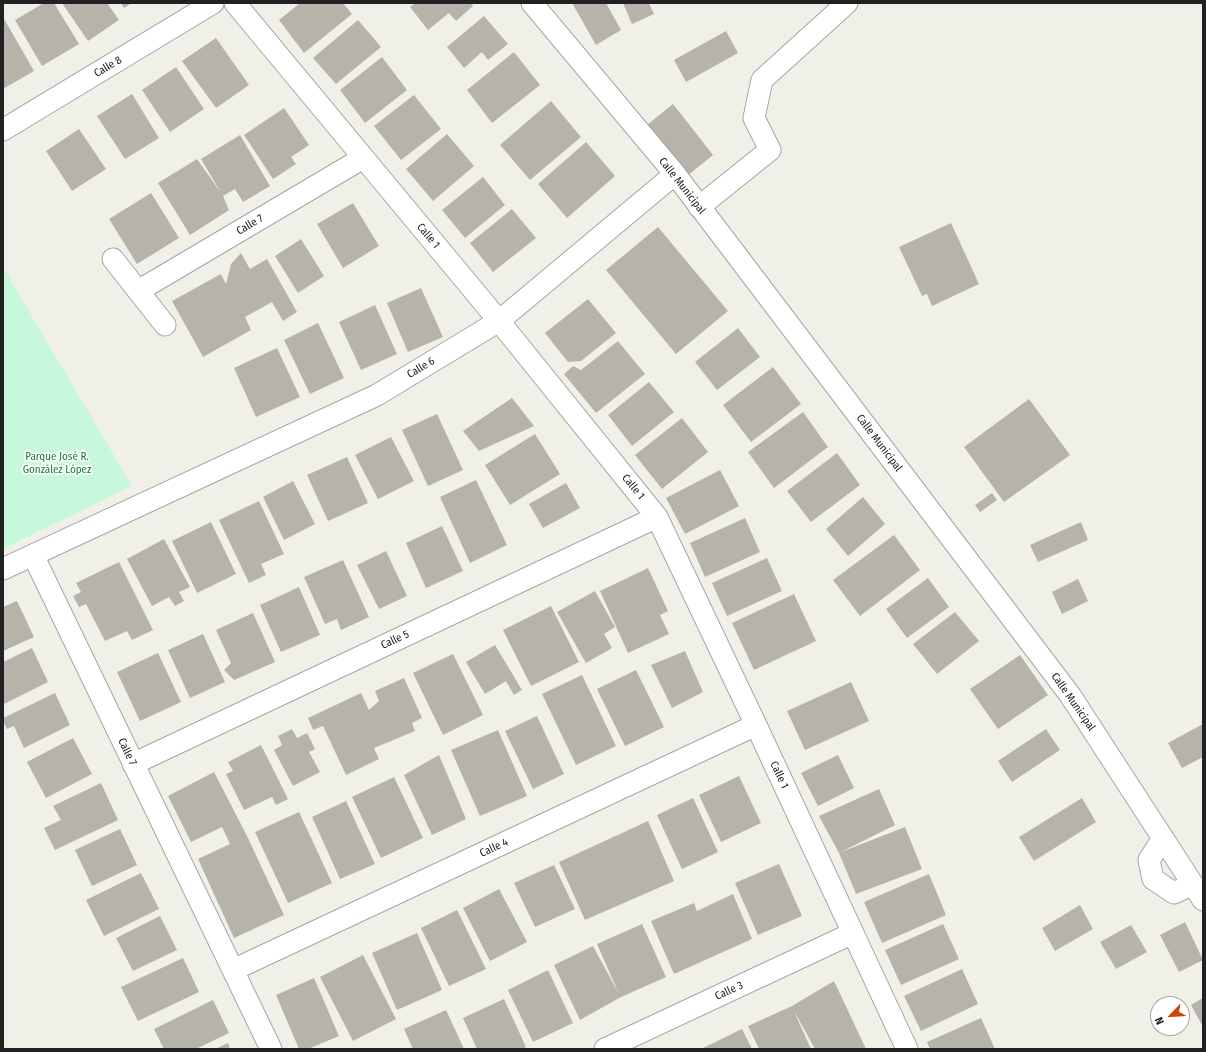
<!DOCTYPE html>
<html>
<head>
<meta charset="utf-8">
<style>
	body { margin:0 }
	#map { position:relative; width:1206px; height:1052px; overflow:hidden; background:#f1f0e8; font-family:"Fira Sans Condensed",sans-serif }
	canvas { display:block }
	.frame { position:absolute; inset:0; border:4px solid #212121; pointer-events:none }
	.north { position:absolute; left:1150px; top:996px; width:40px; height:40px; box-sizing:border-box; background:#fff; border:1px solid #a6a6a6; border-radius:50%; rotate:245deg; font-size:11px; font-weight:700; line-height:16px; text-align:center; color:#212121 }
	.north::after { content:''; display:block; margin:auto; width:14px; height:18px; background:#c94508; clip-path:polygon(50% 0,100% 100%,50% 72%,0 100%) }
</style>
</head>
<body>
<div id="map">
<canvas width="1206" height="1052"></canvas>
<div class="frame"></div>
<div class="north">N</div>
</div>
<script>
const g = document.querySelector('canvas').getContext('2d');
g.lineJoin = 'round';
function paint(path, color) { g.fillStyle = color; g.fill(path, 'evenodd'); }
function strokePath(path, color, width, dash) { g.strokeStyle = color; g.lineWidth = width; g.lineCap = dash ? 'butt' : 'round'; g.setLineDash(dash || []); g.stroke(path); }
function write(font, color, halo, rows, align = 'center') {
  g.font = font + ' "Fira Sans Condensed",sans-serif'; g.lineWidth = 3.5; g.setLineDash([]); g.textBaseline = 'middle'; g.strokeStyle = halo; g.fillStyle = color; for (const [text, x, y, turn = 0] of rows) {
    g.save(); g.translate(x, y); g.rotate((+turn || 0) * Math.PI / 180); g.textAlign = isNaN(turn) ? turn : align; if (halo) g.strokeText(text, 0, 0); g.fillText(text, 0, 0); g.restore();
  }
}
const park = new Path2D(`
	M3,267L132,486L3,549Z`);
const building = new Path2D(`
	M44,3H54L79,44L42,66L15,20Z
	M62,3H107L119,20L88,41Z
	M121,3H132L124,8Z
	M300,3H343L352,14L304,53L279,20Z
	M415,3H471L473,6L456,21L449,13L428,30L410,7Z
	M572,3H606L621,30L596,45Z
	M623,3H649L654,14L632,24Z
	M484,16L508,44L488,60L482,52L464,68L447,47Z
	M3,17L34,71L3,89Z
	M358,20L381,47L336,84L313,58Z
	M726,31L738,53L686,82L674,60Z
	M216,38L249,85L216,108L182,61Z
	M514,52L540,85L492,123L467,90Z
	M382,57L407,90L365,123L340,90Z
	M176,67L204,109L170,132L142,90Z
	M132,94L159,138L125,159L97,116Z
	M414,95L441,129L401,160L374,126Z
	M551,101L581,137L530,180L500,145Z
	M673,104L713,155L687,176L647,125Z
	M284,108L309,145L291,157L296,164L273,179L244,135Z
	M79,129L106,169L72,191L46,151Z
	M447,134L474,166L433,201L406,169Z
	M240,135L270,186L243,202L235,189L223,196L229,210L190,235L158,183L197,159L221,193L201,159Z
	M586,142L615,176L567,218L538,184Z
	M483,177L505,205L465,238L442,210Z
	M151,193L179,238L137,264L109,219Z
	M353,203L379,246L343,268L317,224Z
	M512,209L536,238L493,272L470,243Z
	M951,223L979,284L932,306L927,294L922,296L899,247Z
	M658,227L728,311L676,354L606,270Z
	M301,239L324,276L298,293L275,256Z
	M241,253L250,269L267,259L297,312L283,321L272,302L245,317L251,330L203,357L172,301L221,274L226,284L231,264Z
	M421,288L443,337L408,352L387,303Z
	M588,299L616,333L581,361L568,362L545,333Z
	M375,305L397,354L361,370L339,322Z
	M318,323L344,378L310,394L284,340Z
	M738,328L760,357L717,390L695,362Z
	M618,341L645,374L596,413L564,374L573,366L581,370Z
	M277,348L300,397L256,417L234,368Z
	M773,367L801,404L751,442L723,405Z
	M649,382L674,412L632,446L608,415Z
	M512,398L534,426L479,451L463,431Z
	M1029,399L1070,455L1004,502L964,447Z
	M803,412L828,447L774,488L748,452Z
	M437,414L463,470L428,486L402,430Z
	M682,418L708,452L662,489L635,455Z
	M535,434L560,474L510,505L485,465Z
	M391,437L414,481L378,499L355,455Z
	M837,453L860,485L811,522L787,491Z
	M347,457L368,503L328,521L307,475Z
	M720,470L739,506L685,534L666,498Z
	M476,480L507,545L470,563L440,497Z
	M293,481L315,524L284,540L263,497Z
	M566,483L580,508L543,528L529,504Z
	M992,493L997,500L980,512L975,505Z
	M863,497L885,524L848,556L826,529Z
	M259,501L284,554L261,564L266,575L249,583L219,520Z
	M745,518L760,552L705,577L690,543Z
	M211,522L236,574L197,593L172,541Z
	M1081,522L1088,540L1038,562L1030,545Z
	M442,526L463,571L426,588L406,543Z
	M894,535L920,570L860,616L833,580Z
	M164,539L190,587L179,592L184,601L175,606L169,597L152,606L127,559Z
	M386,551L407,596L379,609L357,565Z
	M767,558L782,591L727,616L712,583Z
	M343,560L369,617L341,630L337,619L325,624L304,577Z
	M119,562L153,630L132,640L127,631L105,641L86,604L79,607L73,596L81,592L76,583Z
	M648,568L668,611L660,615L669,634L628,653L600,591Z
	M928,578L949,607L907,638L886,609Z
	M1078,579L1088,601L1062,614L1052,592Z
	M299,587L320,635L281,652L260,605Z
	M595,591L615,627L604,634L612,648L586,663L557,612Z
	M794,594L816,641L754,670L732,623Z
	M17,601L34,637L3,651V607Z
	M551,606L579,662L531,686L503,630Z
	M955,612L979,641L937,674L913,644Z
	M253,613L275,662L234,680L224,670L231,663L216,630Z
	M203,634L225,682L190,698L168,650Z
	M495,645L522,690L514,695L506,681L485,694L466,662Z
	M32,648L48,682L4,704L3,662Z
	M685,651L703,692L672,708L651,665Z
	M158,653L181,702L140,721L117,672Z
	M453,654L483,715L443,735L413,673Z
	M1020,655L1048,695L998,729L970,689Z
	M636,670L664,727L625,746L597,689Z
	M582,675L616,746L576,765L542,694Z
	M404,678L422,718L412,723L415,731L374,748L379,759L346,775L323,726L313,730L308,718L361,693L369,710L379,701L375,691Z
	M851,682L869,721L805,750L787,711Z
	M55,693L70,725L24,748L14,726L7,729L3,721V718Z
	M537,716L564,774L533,789L505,731Z
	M1203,724V757L1182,768L1168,743Z
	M292,729L297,738L307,733L315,749L309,752L320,772L293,786L274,750L282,745L278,736Z
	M1046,729L1060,750L1012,782L998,761Z
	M498,730L527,796L480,816L451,750Z
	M73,738L92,774L46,798L27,762Z
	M261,745L288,799L276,805L272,797L244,810L226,774L233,771L228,762Z
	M439,755L466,819L432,835L404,775Z
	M838,755L854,788L818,806L801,773Z
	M214,772L247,836L284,915L234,938L198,859L230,844L222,827L191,842L168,796Z
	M739,776L761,823L721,842L699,795Z
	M394,777L423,838L381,858L352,797Z
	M101,783L118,820L55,850L44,828L61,820L53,806Z
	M879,789L895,825L841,852L905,827L922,869L856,894L839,853L819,816Z
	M693,798L718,852L682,869L657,815Z
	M1082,798L1096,822L1034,861L1019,837Z
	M346,801L375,864L340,879L312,817Z
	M299,812L332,883L288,903L255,832Z
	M648,821L674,881L585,920L559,862Z
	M120,829L137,865L92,886L75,850Z
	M779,864L802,916L758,935L735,883Z
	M554,865L575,909L535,927L514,883Z
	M141,873L159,909L104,936L86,900Z
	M929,874L946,915L882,943L864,902Z
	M499,889L527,942L490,961L463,908Z
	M733,894L752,939L674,974L651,921L694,903L697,911Z
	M1080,905L1093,929L1055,951L1042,928Z
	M457,910L486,969L449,986L421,928Z
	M160,916L177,950L133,971L116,938Z
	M1185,922L1203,960L1179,972L1160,935Z
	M642,924L666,977L621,997L580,1020L554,965L593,946L619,994L597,944Z
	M943,924L959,959L901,985L885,950Z
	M1131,925L1147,952L1116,969L1100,942Z
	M417,933L442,990L397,1010L372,953Z
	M363,955L396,1019L353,1041L320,977Z
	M183,958L199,992L138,1021L121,987Z
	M962,969L978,1004L921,1031L904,996Z
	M548,970L573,1023L533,1042L508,990Z
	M314,978L339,1036L308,1049H299L276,995Z
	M834,981L866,1049H815L793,1009L811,1049H759L748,1026L792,1006Z
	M1203,998V1027L1191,1005Z
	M504,999L526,1047L522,1049H477L463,1018Z
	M213,1000L229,1033L196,1049H164L154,1029Z
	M446,1010L464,1049H413L404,1029Z
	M981,1018L995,1049H930L927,1042Z
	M742,1029L752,1049H701Z
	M228,1043L230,1049H215Z`);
const street = new Path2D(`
	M235,3L499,321L657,517L756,725L907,1049
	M532,3L675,174L1070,695L1203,900
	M3,130L213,3
	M699,207L770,150L754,118L762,80L847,3
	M113,259L165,325
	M138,291L363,158
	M33,555L271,1049
	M3,569L377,395L499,321L675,174
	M133,764L657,517
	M1163,838L1149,860L1153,879L1174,893L1193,884
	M233,970L756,725
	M605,1049L853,933`);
const streetNames = [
	["Calle 8",108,67,-31],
	["Calle Municipal",682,186,52],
	["Calle 7",250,225,-31],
	["Calle 1",428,236,50],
	["Calle 6",421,368,-31],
	["Calle Municipal",879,443,53],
	["Calle 1",633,487,51],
	["Calle 5",395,640,-25],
	["Calle Municipal",1073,702,55],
	["Calle 7",127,752,64],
	["Calle 1",779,775,65],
	["Calle 4",494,848,-25],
	["Calle 3",729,991,-25]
];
const parkNames = [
	["Parque José R.",57,457],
	["González López",57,470]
];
paint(park, '#c7f8db');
paint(building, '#b6b3aa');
strokePath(street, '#a5a5a5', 23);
strokePath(street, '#fff', 21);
write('11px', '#212121', '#fff', streetNames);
write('11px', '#107d3c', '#fff', parkNames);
</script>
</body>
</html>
